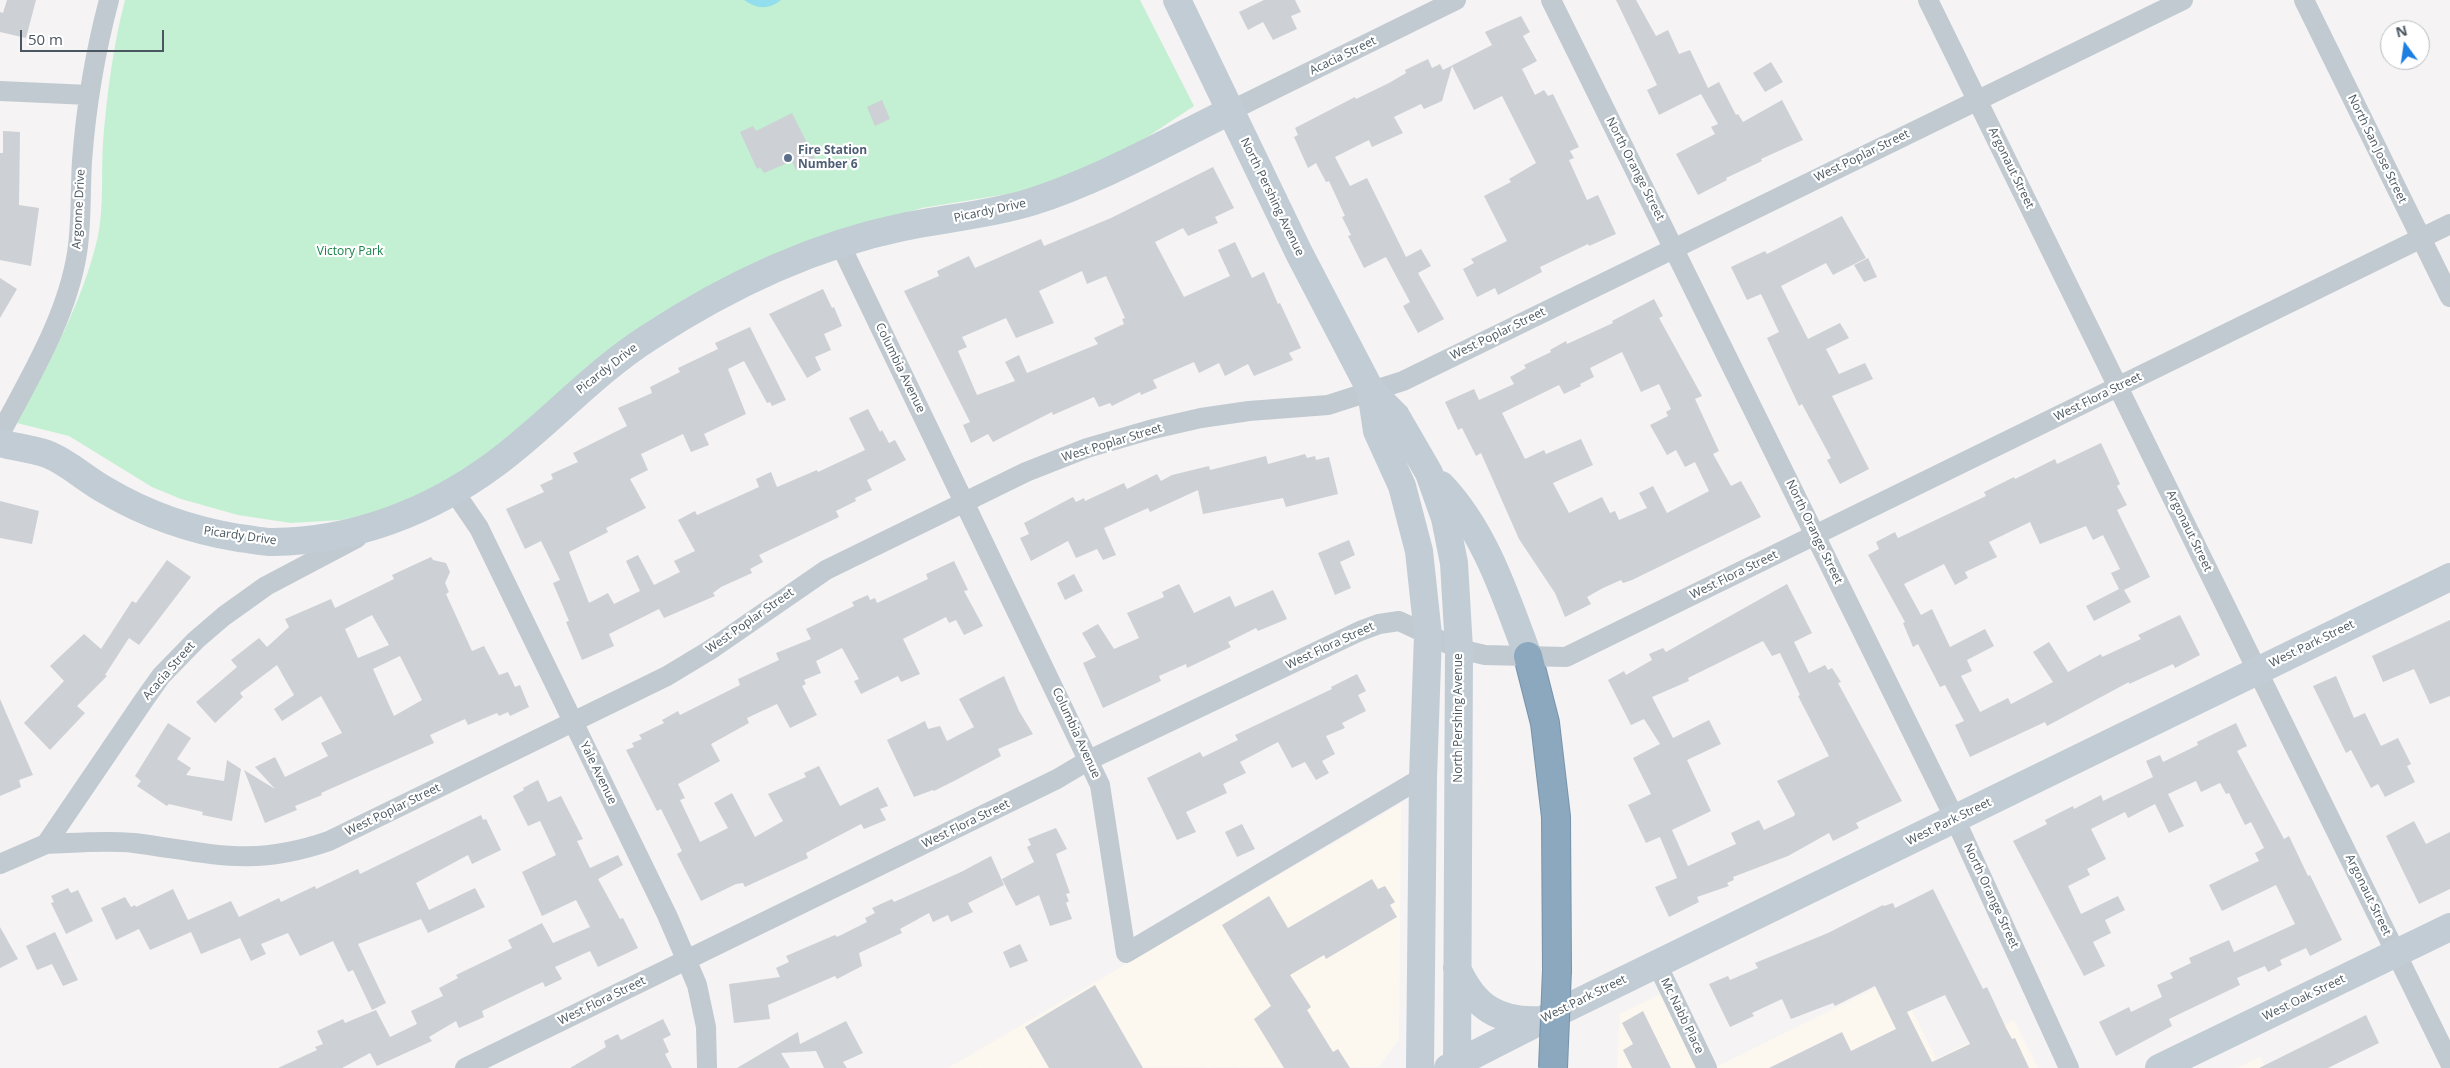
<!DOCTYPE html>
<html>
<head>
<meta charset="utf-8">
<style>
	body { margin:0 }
	#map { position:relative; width:2450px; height:1068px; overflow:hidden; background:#f5f3f3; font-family:"Open Sans",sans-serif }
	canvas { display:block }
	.north { position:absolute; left:2380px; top:20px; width:50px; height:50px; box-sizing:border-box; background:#fff; border:1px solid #b7bcbf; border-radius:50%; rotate:346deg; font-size:14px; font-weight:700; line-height:20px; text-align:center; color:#4a5760 }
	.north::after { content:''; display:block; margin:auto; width:18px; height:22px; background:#1e7fe3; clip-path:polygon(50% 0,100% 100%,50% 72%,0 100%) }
	.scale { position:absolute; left:20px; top:30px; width:144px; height:22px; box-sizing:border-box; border:2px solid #4a5760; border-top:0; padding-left:6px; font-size:15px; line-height:18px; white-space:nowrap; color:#4a5760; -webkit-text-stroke:4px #fff; paint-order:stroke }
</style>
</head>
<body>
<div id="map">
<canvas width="2450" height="1068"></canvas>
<div class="north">N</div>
<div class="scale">50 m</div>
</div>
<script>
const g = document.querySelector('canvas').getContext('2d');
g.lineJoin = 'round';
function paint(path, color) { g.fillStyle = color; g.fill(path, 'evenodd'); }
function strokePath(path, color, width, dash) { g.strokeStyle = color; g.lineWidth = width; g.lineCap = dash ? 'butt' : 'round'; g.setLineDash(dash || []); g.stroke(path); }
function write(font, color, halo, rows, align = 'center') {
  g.font = font + ' "Open Sans",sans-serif'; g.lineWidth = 4.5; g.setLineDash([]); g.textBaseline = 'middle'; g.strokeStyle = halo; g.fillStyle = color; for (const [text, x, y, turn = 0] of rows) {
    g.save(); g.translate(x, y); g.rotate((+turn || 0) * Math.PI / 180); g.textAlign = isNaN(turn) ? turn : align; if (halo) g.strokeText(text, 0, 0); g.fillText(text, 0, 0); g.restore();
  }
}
const commercial = new Path2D(`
	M1401,804L1399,1039L1379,1067L948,1068Z
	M1896,978L1936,1059L2014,1020L2038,1068H1714Z
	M1669,990L1708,1068H1617L1620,1014Z
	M2260,1057L2265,1068H2237Z`);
const green = new Path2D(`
	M125,0H1140L1194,106L1114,159L1052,183L1008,194L922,208L861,226L796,249L516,445L405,506L341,520L291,523L238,515L181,499L152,487L69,436L17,423C48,363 83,303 98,236C104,206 101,173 103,142C107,94 113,46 125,0Z`);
const water = new Path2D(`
	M744,0H781C769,10 756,9 744,0Z`);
const building = new Path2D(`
	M7,0H36L26,38L0,32V12L3,13Z
	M1264,0H1295L1301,12L1291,16L1297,29L1273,40L1263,22L1248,30L1239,12Z
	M1616,0H1636L1656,36L1668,30L1679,54L1690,50L1708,88L1719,82L1736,115L1738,114L1743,122L1782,100L1803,140L1761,159L1762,161L1726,178L1727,180L1698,195L1676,154L1715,134L1711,127L1718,124L1701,94L1659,115L1647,90L1657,85Z
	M1521,16L1530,32L1523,36L1537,61L1522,69L1535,95L1544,90L1548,96L1553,94L1579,147L1570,151L1574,158L1569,160L1587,200L1598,195L1616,234L1589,246L1588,244L1540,267L1542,272L1498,295L1495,288L1477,297L1463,269L1474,263L1471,259L1507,241L1484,196L1511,182L1509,179L1536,163L1502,96L1474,110L1452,66L1442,101L1424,109L1421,104L1394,117L1403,133L1372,147L1369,140L1335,157L1350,186L1367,178L1406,257L1421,249L1431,266L1418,273L1444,319L1418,333L1403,306L1410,302L1386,257L1364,268L1348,236L1351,235L1342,217L1345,216L1329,181L1326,182L1316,163L1308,168L1294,137L1298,135L1295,128L1355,97L1356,99L1389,83L1406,73L1405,70L1428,59L1432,68L1440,64L1443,70L1492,45L1485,32Z
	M1771,62L1783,82L1765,92L1753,73Z
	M882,100L890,119L875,126L867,107Z
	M792,113L815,159L796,170L792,161L764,173L760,167L757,169L740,132L753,126L756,131Z
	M3,131L20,132L19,205L39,208L31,266L0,260V153H3Z
	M1213,167L1234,208L1215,217L1218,223L1188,236L1183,228L1155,242L1184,297L1230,276L1218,250L1235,242L1252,278L1264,272L1278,304L1280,303L1301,348L1289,353L1293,360L1254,376L1248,364L1225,376L1219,363L1199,373L1194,362L1153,380L1157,388L1141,395L1140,392L1112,406L1110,403L1099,407L1094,397L1053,415L1052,412L993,442L988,434L971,443L963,425L970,422L904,291L939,276L937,271L969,256L975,268L1041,239L1044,246L1111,218ZM1082,271L1087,284L1106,276L1125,318L1122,319L1124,324L1094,338L1098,344L1027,373L1019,355L1005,362L1015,381L977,395L958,351L967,347L962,337L1006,318L1016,338L1054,323L1039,291Z
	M1842,216L1866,258L1833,275L1826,263L1781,286L1808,339L1840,323L1849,338L1826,349L1839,374L1865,363L1873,379L1832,396L1869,469L1840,484L1827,460L1831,458L1802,404L1799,406L1767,338L1779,332L1761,294L1747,300L1731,267L1765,251L1767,254Z
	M1868,258L1877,277L1864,282L1854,265Z
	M0,278L17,289L0,318Z
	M823,289L832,308L834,307L842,326L824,334L831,350L815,357L821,370L807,378L769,314Z
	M1654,299L1663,316L1659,318L1702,396L1695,399L1719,451L1713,454L1731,486L1741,481L1761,517L1632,580L1623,583L1621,580L1603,588L1587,597L1591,604L1565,617L1555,593L1519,539L1481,453L1476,456L1462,428L1458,430L1445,402L1474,389L1479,400L1514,384L1510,377L1526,368L1524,365L1551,352L1550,350L1566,341L1567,344L1613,323L1612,321ZM1622,352L1641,392L1659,384L1671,409L1666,412L1668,416L1650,425L1667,455L1676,450L1685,467L1695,462L1709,491L1667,513L1653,486L1639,493L1647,508L1619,520L1615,511L1610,513L1602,497L1569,513L1553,483L1593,465L1581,439L1546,454L1544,450L1525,459L1502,413L1559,385L1564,394L1581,386L1580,384L1594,377L1590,368Z
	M750,327L786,400L772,406L770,402L767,403L744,361L728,369L746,414L704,434L709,445L691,452L683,434L641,454L648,470L630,479L646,508L606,528L608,532L569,552L589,603L608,593L614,604L640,591L626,561L638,555L654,585L680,572L674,561L695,551L678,520L695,511L697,515L759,487L756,479L771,472L777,487L817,470L818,472L865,450L849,418L868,409L880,432L882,430L889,443L895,440L906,460L867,480L872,490L855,498L856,501L836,511L839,517L759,555L763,562L750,569L752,573L721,587L713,593L715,596L664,618L659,609L609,634L614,646L582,660L566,622L569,621L553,583L560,580L541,541L525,549L506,509L544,492L540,485L553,479L551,474L578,462L573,453L627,426L618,408L652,393L650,387L680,372L678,368L718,349L715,343Z
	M2101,443L2120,484L2117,486L2127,505L2117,510L2150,577L2124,590L2131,602L2094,621L2086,606L2119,589L2111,573L2120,569L2103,535L2093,540L2086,526L2040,544L2030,522L1989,542L1997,557L1965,572L1968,578L1955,585L1944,564L1904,584L1921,615L1932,609L1950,647L1985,629L1994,646L1967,660L1972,671L1961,676L1980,712L2008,698L2011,704L2053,682L2033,652L2049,642L2068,672L2101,654L2102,657L2141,639L2138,635L2180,615L2200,655L2175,668L2173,664L2129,684V682L2047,726L2045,722L1970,757L1955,725L1964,721L1945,685L1940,687L1918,644L1913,647L1903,623L1905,622L1868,555L1879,549L1876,542L1895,532L1898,538L1986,496L1984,492L2014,477L2015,479L2055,459L2057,464Z
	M1305,454L1307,458L1315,456L1316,460L1329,457L1338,494L1286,507L1283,498L1203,514L1198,490L1150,512L1148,508L1104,528L1116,555L1103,560L1097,549L1076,558L1068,541L1031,561L1020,538L1029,534L1024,523L1073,497L1076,502L1084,498L1085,501L1124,483L1127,489L1157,474L1161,481L1172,475L1209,466L1210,470L1266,456L1268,464Z
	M0,501L39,511L32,544L0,538Z
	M1349,540L1355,555L1340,562L1351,588L1335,595L1318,553Z
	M431,557L433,560L446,563L450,572L445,583L449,592L446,594L472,651L484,646L499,675L508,672L515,687L520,685L529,707L510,716L508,712L499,716L497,713L468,725L465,719L430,735L434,743L321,793L322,795L295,806L297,810L265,823L244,770L275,789L255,767L275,757L285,777L328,756L321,743L342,733L321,696L282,721L274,709L294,695L277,665L240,693L243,697L215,723L196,702L237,667L231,660L259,638L267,647L289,627L285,619L331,599L335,608L394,579L392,575ZM372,615L389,645L358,658L345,629ZM400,656L422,700L394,716L373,669Z
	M167,560L191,577L139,645L129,638L105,675L107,676L77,706L85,713L50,750L24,723L64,681L50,666L84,634L101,649L132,601L136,603Z
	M954,561L968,590L964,591L983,626L964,635L956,620L949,623L946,617L903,639L920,674L901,682L898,676L861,694L854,681L859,679L842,648L816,661L821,673L804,680L806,684L802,686L817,715L790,728L777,704L747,718L749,723L711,744L720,761L678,784L685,798L680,800L700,842L728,828L714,803L732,793L755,837L783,821L768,794L806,777L804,773L819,766L840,806L878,787L888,806L880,809L886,820L864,829L861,824L806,853L808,858L745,887L743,883L736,884L701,901L677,854L682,851L661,809L657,811L626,750L634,747L632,743L642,739L639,735L664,723L662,720L678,711L680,715L740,685L738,679L779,660L776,653L811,639L806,629L854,606L852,602L868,595L870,600L875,598L877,603L928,579L926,574Z
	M1074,574L1083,591L1065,600L1057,583Z
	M1179,584L1194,613L1230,596L1235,607L1273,590L1287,619L1258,631L1256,628L1228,642L1231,647L1187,668L1186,664L1159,676L1161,681L1103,708L1083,663L1096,657L1082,633L1098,624L1114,649L1139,638L1127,613L1164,597L1162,592Z
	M1787,584L1812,633L1794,642L1809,673L1825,665L1828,670L1832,668L1841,682L1838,683L1902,801L1856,823L1859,828L1833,841L1829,833L1788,856L1733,877L1734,880L1727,883L1729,886L1697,897L1699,902L1669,917L1655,887L1677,878L1660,837L1646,843L1628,805L1651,794L1633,758L1660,744L1644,719L1631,725L1608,680L1624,671L1626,675L1652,660L1649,654L1663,648L1666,652ZM1763,641L1772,656L1780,653L1800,695L1798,696L1829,756L1777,781L1795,814L1794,816L1764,830L1759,820L1731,833L1736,844L1688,866L1672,830L1711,811L1687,760L1721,744L1709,720L1673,738L1652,697L1689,681L1688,678Z
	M2450,620V696L2430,704L2414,669L2383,682L2372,656Z
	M1357,674L1366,691L1358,695L1366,711L1342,723L1345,728L1326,736L1335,754L1322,761L1329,773L1316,780L1305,762L1292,768L1278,742L1240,762L1246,773L1223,784L1227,793L1186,812L1196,832L1177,840L1147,778L1200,752L1203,757L1238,740L1235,735L1332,689L1331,687Z
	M1004,676L1019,711L1033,734L998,749L1001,756L954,781L934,791L933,790L914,797L887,740L925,721L928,729L940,726L947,741L974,727L959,699Z
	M2336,676L2354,718L2365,713L2381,746L2398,738L2411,764L2407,766L2415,782L2385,797L2378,784L2371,788L2351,750L2346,753L2313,686Z
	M0,699L33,775L19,780L21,787L0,796Z
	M168,723L191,738L177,759L191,768L186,775L224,781L227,760L241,769L232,821L202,815L203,812L169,804L167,806L137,786L141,781L135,776Z
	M2236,723L2247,746L2237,751L2284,839L2289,836L2308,876L2310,875L2342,940L2310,956L2306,948L2280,960L2282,965L2268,972L2265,966L2237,978L2240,985L2169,1019L2172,1026L2116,1056L2099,1022L2129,1007L2131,1012L2162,997L2157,985L2173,978L2170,973L2191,963L2189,958L2229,940L2234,952L2295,924L2276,885L2222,911L2209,885L2259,861L2255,853L2264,848L2251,822L2245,825L2229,793L2226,794L2220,783L2201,792L2196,781L2168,794L2184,826L2169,833L2155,804L2128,818L2125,812L2091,829L2106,859L2087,869L2090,875L2068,886L2081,914L2118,896L2125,910L2105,920L2111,933L2093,942L2105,966L2084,976L2013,841L2047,824L2045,820L2073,806L2074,809L2101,795L2103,801L2153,777L2146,761L2160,755L2163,762L2198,745L2197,742Z
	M538,780L548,802L561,796L583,839L577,841L590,868L618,855L623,865L598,879L620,919L623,918L638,948L598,967L590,951L555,967L562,979L545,987L543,982L532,987L482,1011L484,1017L459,1028L456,1021L429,1037L432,1041L377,1066L370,1053L342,1068H278L317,1050L315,1047L323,1044L317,1031L343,1019L345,1023L376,1010L390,1037L417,1024L411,1011L443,996L439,988L458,978L456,975L512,948L508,940L542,923L553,943L590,927L576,900L542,916L522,872L556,855L540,821L528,826L513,796L524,790L523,788Z
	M481,815L483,820L486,819L501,850L472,864L468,855L416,883L429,910L475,888L485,907L428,933L421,919L358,944L386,1003L372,1010L353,970L348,972L333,941L300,956L288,933L261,944L266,954L251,961L240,938L201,954L191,932L150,950L139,929L116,940L101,908L125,897L131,907L135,905L136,907L173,889L188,920L231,901L239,917L279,898L281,902L315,886L316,889L358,869L360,874Z
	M2414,821L2426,844L2450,832V889L2419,904L2386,836Z
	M1242,824L1255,849L1237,857L1225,832Z
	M1056,828L1067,849L1056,854L1070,893L1066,894L1069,901L1066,903L1072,919L1050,926L1039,895L1016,906L1002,879L1034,862L1027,847L1031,845L1028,839Z
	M991,856L1004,885L968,903L973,912L951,922L948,915L933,922L929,913L900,929L902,933L859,953L862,966L837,979L835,976L768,1005L770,1019L734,1023L729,984L780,977L776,968L789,962L786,956L835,935L837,937L867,922L865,918L875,913L872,908L892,899L894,902L961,872Z
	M1372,879L1378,889L1385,886L1395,902L1390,905L1397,917L1326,959L1324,955L1290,975L1311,1007L1307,1010L1333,1052L1338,1049L1350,1068H1284L1254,1019L1271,1006L1222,925L1269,896L1288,928Z
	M68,888L71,893L78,890L93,921L66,934L51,903L54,902L51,896Z
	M1933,889L1983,989L1987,987L2006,1028L2012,1039L2015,1038L2029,1068H1769L1842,1032L1851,1051L1896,1029L1875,986L1835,1006L1833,1003L1791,1019L1782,999L1752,1013L1754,1016L1730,1027L1709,984L1728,976L1730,980L1758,968L1755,963L1828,933L1883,905L1884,906L1893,903L1895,908ZM1945,995L1970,1044L1932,1062L1907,1012Z
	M0,927L18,959L0,968Z
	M55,932L78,980L63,986L52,964L37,970L26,946Z
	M1020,944L1028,961L1010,968L1003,952Z
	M1095,985L1143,1068H1049L1025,1027Z
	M1643,1011L1671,1068H1632L1623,1050L1633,1044L1622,1023Z
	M2366,1015L2379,1043L2328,1068H2259Z
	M663,1019L671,1035L663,1039L669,1052L665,1054L672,1068H570L606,1047L604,1041L618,1034L621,1040Z
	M846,1021L863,1053L843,1062L847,1068H824L816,1051L781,1053L790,1068H737L798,1032L800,1044Z`);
const street = new Path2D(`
	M1551,0L1955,819L2069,1068
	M1928,0L2450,1063
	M2304,0L2450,297
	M0,91L89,95
	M1230,111L1456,0
	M840,244L1100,785L1126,953L1423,777
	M0,434C30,377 67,317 77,253C82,222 80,192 82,161C86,107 95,53 109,0
	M453,490L479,528L667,915L686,959L697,985L706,1027L707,1068
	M46,844C75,843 105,840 134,843C211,853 251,868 329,841L667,676L710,650L826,570L1026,472L1087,448L1153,429L1201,418L1249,411L1328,405L1403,381L2183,0
	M0,864L46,844L144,700L161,676L196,640L224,616L266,586L357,538
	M1657,964L1707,1068
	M465,1068L1057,779L1089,760L1360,631L1379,624L1399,621L1459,649L1485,655L1566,657L2450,224`);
const secondary = new Path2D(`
	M1177,0L1299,253L1371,391L1396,416L1429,473L1445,518L1454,563L1459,649L1457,1068
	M1371,391L1377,431L1402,486L1419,551L1428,635L1423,777L1420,1068
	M0,443C15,447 32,449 47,454C68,462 85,479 105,490C147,515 190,530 239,538C250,539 262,542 273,542C354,541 430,512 495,464C548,425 592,374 648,338C726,287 811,246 903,227C946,218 989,215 1031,202C1100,180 1165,143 1230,111
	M1441,485C1485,531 1506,597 1528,656
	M1457,968C1474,1007 1499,1023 1542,1020
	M1448,1068L1542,1020L2450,577
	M2159,1068L2450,927`);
const highway = new Path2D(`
	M1528,656L1545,723L1556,817L1557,970`);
const highwayBridge = new Path2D(`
	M1553,1068L1557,970`);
const markers = [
	[788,158,5,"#5c6f8a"]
];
const streetNames = [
	["Acacia Street",1343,56,-26],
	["North San Jose Street",2377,149,64],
	["West Poplar Street",1862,156,-26],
	["Argonaut Street",2011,168,64],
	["North Orange Street",1635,169,63],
	["North Pershing Avenue",1272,197,64],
	["Argonne Drive",79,209,-87],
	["Picardy Drive",990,211,-12],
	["West Poplar Street",1498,334,-26],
	["Columbia Avenue",900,368,64],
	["Picardy Drive",607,369,-38],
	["West Flora Street",2098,397,-26],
	["West Poplar Street",1112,443,-17],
	["Argonaut Street",2189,531,64],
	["North Orange Street",1814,532,64],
	["Picardy Drive",240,536,8],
	["West Flora Street",1734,575,-26],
	["West Poplar Street",750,621,-35],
	["West Park Street",2312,644,-26],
	["West Flora Street",1330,646,-25],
	["Acacia Street",169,671,-49],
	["North Pershing Avenue",1459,718,-90],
	["Columbia Avenue",1076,733,65],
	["Yale Avenue",598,773,64],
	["West Poplar Street",393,810,-26],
	["West Park Street",1949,822,-26],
	["West Flora Street",966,824,-26],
	["Argonaut Street",2368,895,64],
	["North Orange Street",1991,896,65],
	["West Oak Street",2304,998,-26],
	["West Park Street",1584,999,-26],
	["West Flora Street",602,1001,-26],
	["Mc Nabb Place",1682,1016,64]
];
const serviceNames = [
	["Fire Station",798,151],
	["Number 6",798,165]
];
const parkNames = [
	["Victory Park",350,252]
];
paint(commercial, '#fdf8ef');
paint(green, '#c3f0d2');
paint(water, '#92deec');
paint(building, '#cdd0d5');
strokePath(highway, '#7793ab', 30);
strokePath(street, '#c1cad1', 20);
strokePath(secondary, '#c1ccd5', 28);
strokePath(highway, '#8ca8bf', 28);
strokePath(highwayBridge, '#7793ab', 30, []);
strokePath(highwayBridge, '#8ca8bf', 28);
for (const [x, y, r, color] of markers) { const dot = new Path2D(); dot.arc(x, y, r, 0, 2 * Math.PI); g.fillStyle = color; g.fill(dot); strokePath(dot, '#fff', 2); }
write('12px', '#4a5760', '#fff', streetNames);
write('bold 12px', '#4e5e75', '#fff', serviceNames, 'left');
write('12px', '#198349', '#fff', parkNames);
</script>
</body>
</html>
